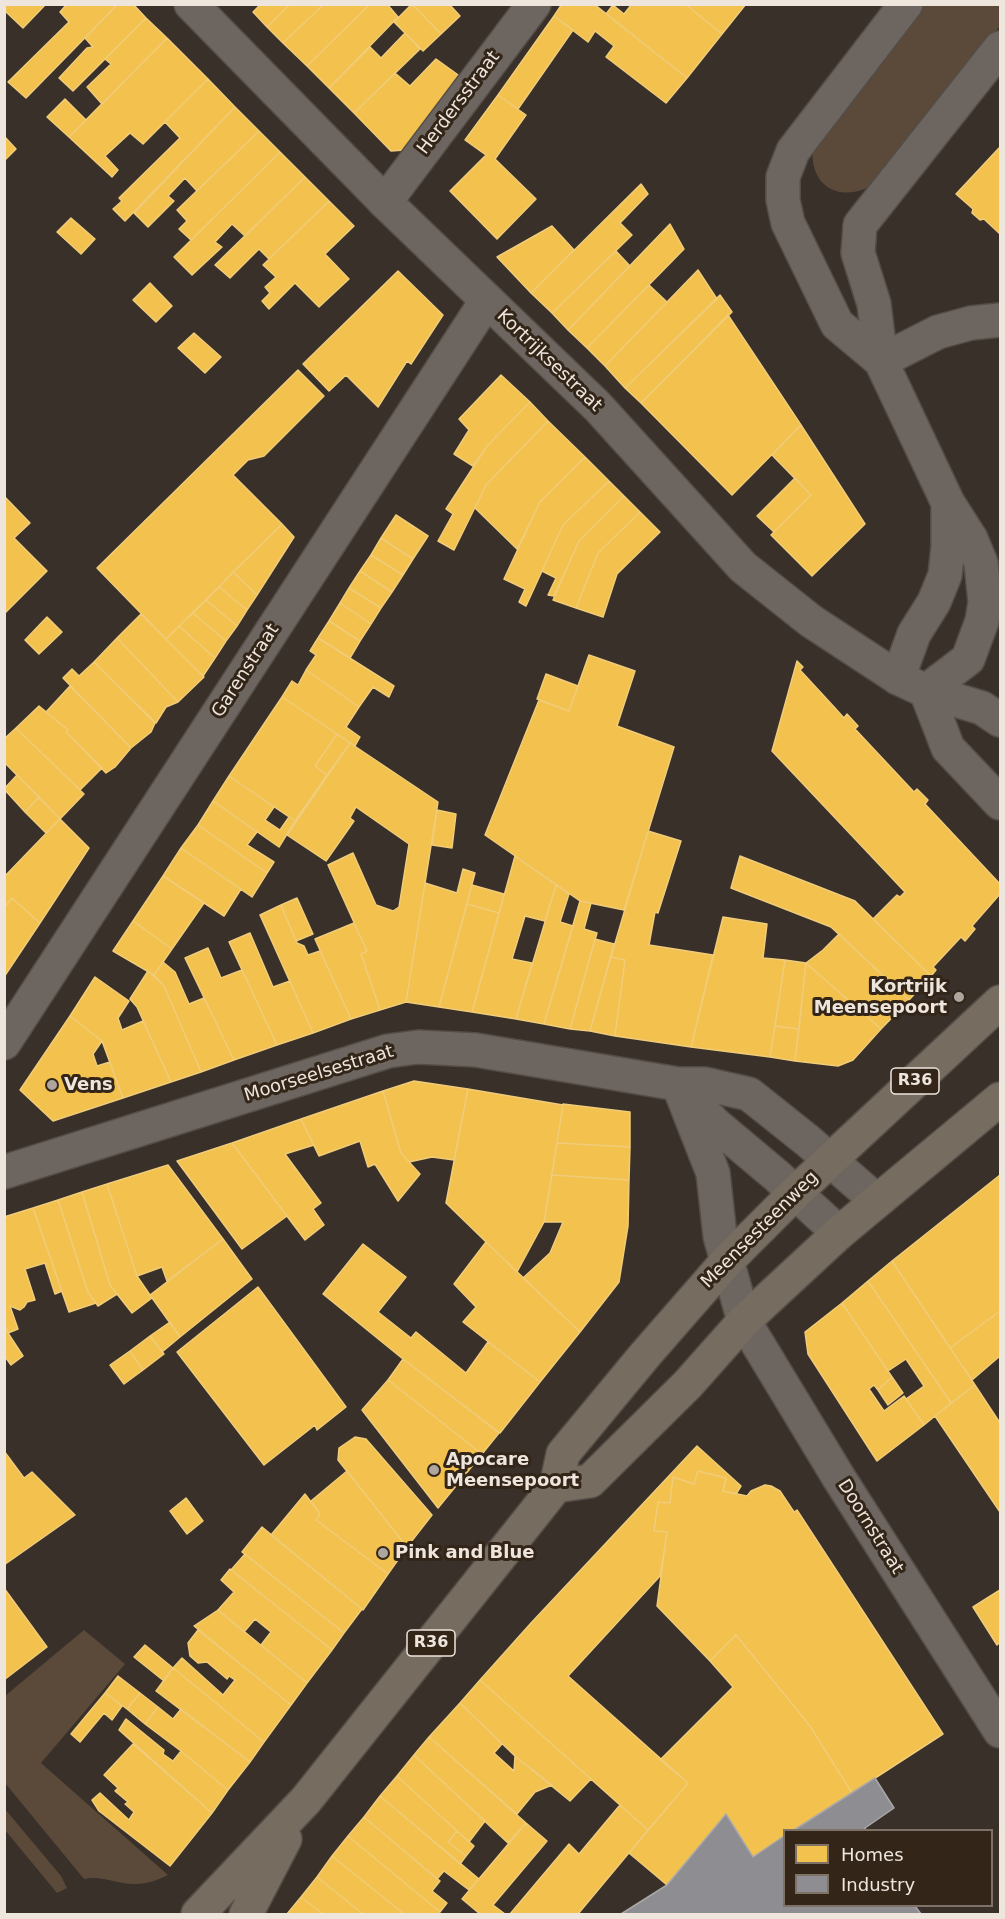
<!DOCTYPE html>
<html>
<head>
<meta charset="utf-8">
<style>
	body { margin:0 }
	#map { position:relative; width:1005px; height:1919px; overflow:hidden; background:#383029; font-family:"DejaVu Sans",sans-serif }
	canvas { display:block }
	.frame { position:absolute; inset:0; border:6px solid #eee5dd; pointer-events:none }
	.legend { position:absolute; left:783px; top:1829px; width:210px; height:78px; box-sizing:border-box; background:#332619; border:2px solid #7e7267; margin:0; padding:8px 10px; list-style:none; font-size:18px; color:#eee5dd }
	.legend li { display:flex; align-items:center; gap:12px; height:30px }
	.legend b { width:30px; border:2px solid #7e7267 }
</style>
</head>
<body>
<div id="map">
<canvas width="1005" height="1919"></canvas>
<div class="frame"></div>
<ul class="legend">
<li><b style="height:16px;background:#f2c14e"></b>Homes</li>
<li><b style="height:16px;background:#8d8d92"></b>Industry</li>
</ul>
</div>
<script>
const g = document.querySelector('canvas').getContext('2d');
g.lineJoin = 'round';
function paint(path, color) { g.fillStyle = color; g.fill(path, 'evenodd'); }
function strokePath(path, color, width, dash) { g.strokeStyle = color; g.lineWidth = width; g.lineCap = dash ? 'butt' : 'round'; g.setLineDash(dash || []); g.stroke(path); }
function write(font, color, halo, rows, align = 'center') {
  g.font = font + ' "DejaVu Sans",sans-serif'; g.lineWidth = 6; g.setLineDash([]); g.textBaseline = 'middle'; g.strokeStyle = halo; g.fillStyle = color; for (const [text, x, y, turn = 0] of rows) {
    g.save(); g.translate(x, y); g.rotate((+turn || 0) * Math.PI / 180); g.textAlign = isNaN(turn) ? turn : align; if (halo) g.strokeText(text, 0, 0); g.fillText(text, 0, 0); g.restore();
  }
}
const green = new Path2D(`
	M917,5H1000V26L879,180C858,198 823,199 814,167C812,161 813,155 812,149Z
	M84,1630L125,1664L41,1763L168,1875C158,1880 147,1884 136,1884C118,1885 103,1875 84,1879L5,1783V1696Z
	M5,1809L61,1876L67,1888L57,1893L5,1830Z`);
const homes = new Path2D(`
	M4,4H46L23,28L4,10Z
	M67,4H118L26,98L8,82L69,22L60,12Z
	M118,4H133L146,18L73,91L59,78L87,48L93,47L85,38Z
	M261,4H290L267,27L253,12Z
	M290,4H324L283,43L267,27Z
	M324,4H370L307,66L283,43Z
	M370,4H387L398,17L329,88L307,66Z
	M412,4H449L460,16L441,34Z
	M412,4L441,34L423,51L394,22Z
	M562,4H594L687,78L666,103L606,57L614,46L595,31L588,42L554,16Z
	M632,4H685L722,34L687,78L606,14L613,5L624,14Z
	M685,4H746L722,34Z
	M554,16L573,30L518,109L498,95Z
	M146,18L167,38L102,104L87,87L111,64L105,59Z
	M405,33L420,49L354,113L329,88L370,47L381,58Z
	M167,38L208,79L143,144L130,133L105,156L118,170L112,177L69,137Z
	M436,59L461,77L405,150L391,151L354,113L395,73L410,86Z
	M208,79L235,107L125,221L113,209L122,201L119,198L180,138L165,122Z
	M498,95L526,115L495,159L536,199L497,239L450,191L486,155L465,140Z
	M65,99L86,120L69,137L47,117Z
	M235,107L259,131L197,191L185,178L168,196L174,201L148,227L134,213Z
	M259,131L280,152L191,240L179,229L187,221L177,210Z
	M4,136L16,149L4,161Z
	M999,148L1000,149V234L984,219L980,220L972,213L973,209L956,194Z
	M280,152L305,177L245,236L232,224L215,242L222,247L192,275L174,257Z
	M305,177L329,201L269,259L259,249L230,278L215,265Z
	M641,184L648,194L620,223L632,235L552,313L531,293Z
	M329,201L354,226L325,254L349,279L319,307L295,283L269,309L262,301L270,293L265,287L276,277L263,265Z
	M71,218L95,239L81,254L57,232Z
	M670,224L684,249L587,348L568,330Z
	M552,226L574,250L531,293L497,257Z
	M616,251L630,266L568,330L552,313Z
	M698,270L717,299L625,388L605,366Z
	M398,271L443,315L411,364L407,361L378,407L346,375L329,391L303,364Z
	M150,283L172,306L156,322L133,300Z
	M649,285L667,302L605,366L587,348Z
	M720,295L732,312L641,403L625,388Z
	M728,315L801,425L732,495L641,403Z
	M194,333L221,357L205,373L178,348Z
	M298,370L324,396L264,456L248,460L233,475L282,524L166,639L97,568Z
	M501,375L530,402L487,446L473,466L454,454L469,430L459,419Z
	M530,402L548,421L486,485L454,550L438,541L453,514L446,509L487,446Z
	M548,421L585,457L540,502L517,549L475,508L486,485Z
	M801,425L865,524L812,576L771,535L811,495L772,455Z
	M585,457L609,481L563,525L526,606L519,602L525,589L504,579L540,502Z
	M795,478L811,495L774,532L757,516Z
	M609,481L624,496L579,541L554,596L548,595L556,578L542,571L563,525Z
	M4,496L30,523L14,538L47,571L4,614Z
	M624,496L640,512L598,553L576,608L553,600L579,541Z
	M640,512L660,532L617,574L603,617L576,608L598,553Z
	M396,515L428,536L413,559L381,538Z
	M282,524L294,537L257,595L233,572Z
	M381,538L413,559L403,575L371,555Z
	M371,555L403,575L392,592L360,571Z
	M360,571L392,592L381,608L349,588Z
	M233,572L257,595L247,610L219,587Z
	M219,587L247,610L237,626L206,600Z
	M349,588L381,608L371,624L340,603Z
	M206,600L237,626L226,641L193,613Z
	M340,603L371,624L360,641L329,621Z
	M193,613L226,641L215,658L179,626Z
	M141,614L204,677L178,702L117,638Z
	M47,617L62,632L39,654L25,640Z
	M329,621L360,641L350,658L318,638Z
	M179,626L215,658L203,676L166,639Z
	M117,638L178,702L166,707L156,723L94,662Z
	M318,638L394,686L389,697L373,687L359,707L306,670L316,655L310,651Z
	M589,655L635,671L617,726L674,747L624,910L580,901L485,835L539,700L569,711Z
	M797,661L803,667L800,670L835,708L844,718L847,714L858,726L855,729L914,792L917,789L928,800L925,804L1000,884V894L972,926L975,929L965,941L961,937L933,967L936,970L931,976L873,919L897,895L900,897L905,892L772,751Z
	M94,662L155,723L151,732L131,748L63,678L72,669L79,676Z
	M306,670L359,707L346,727L360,737L355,746L282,697L292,681L298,685Z
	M546,674L578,686L569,711L537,699Z
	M70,686L131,748L115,767L106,773L66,732L68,730L46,712Z
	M282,697L337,734L315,766L327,775L295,821L229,776Z
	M39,706L68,730L66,732L102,768L80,790L16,728Z
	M16,728L84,794L60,819L4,762V739Z
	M337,734L350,743L327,775L315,766Z
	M350,743L438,802L406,1002L380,1010L361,954L367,951L328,865L353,853L376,905L393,911L399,907L409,844L356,807L350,818L354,821L326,861L287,835Z
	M17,775L39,797L25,812L4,789Z
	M229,776L274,807L265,820L280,830L289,817L295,821L279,847L213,801Z
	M39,797L60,819L46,833L25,812Z
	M213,801L257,832L247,845L274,862L267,873L198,825Z
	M437,810L456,814L452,848L432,845Z
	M60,819L89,848L40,923L12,898L4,908V877Z
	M198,825L267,873L252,897L181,848Z
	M648,831L681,841L658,913L655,912L649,945L713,955L691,1047L615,1036L625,960L611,957Z
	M181,848L241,889L224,916L163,876Z
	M515,856L556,885L545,921L525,916L512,959L532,963L516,1019L472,1012Z
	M740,856L855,901L931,976L909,1000L831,927L731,888Z
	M463,869L475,873L439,1007L406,1002L425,883L457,893Z
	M163,876L204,903L172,949L133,921Z
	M472,885L504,894L499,913L467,904Z
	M556,885L569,894L560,922L573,926L544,1024L516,1019Z
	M12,898L40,923L4,977V908Z
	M297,898L313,934L296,941L281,905Z
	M580,901L591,903L584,929L597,933L570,1029L544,1024Z
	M467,904L499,913L472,1012L439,1007Z
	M281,905L297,943L304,946L308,955L320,951L351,1019L313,1033L260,915Z
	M723,917L767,924L763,958L785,960L770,1057L691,1047Z
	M133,921L172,949L154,975L113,951Z
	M354,923L367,951L361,954L380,1010L351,1019L315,939Z
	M250,933L273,987L290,981L313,1033L277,1045L229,942Z
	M839,934L909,1000L881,1029L806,963L823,950Z
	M595,939L614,944L590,1031L570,1029Z
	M208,948L221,978L242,970L277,1045L234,1060L185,958Z
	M611,957L625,960L615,1036L590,1031Z
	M785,960L806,963L799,1029L775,1026Z
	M163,962L175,972L189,1004L204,998L234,1060L201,1072L164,986L154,975Z
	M806,963L881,1029L853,1060L838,1066L795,1061Z
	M148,971L164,986L201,1072L171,1082L137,1007L130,999Z
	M95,977L129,1001L118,1018L122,1030L143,1021L171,1082L123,1098L102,1041L70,1016Z
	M70,1016L102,1041L93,1054L97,1066L110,1062L123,1098L53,1121L20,1090Z
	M775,1026L799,1029L795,1061L770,1057Z
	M414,1081L468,1089L454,1160L432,1157L409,1162L401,1153L383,1091Z
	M468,1089L563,1105L544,1222L517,1272L446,1203Z
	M383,1091L401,1153L420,1174L398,1201L375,1164L368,1167L360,1141L319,1156L301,1119Z
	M563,1104L630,1112V1147L557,1143Z
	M301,1119L314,1145L285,1154L321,1203L313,1209L324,1225L305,1240L232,1143Z
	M232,1143L287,1216L242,1249L177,1161Z
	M557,1143L630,1147L629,1180L552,1175Z
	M168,1165L223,1239L167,1281L162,1267L137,1276L107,1184Z
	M552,1175L629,1180L628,1226L619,1282L580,1332L523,1278L550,1253L563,1222H544Z
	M1000,1175V1311L950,1348L892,1261Z
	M107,1184L137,1276L152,1298L132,1313L110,1285L82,1192Z
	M82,1192L110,1285L117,1294L98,1306L88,1292L58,1200Z
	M58,1200L88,1292L96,1303L69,1312L33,1208Z
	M33,1208L62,1291L55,1294L45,1263L25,1269L35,1300L27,1302L24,1307L20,1310L10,1306L18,1329L8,1333L4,1322V1217Z
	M223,1239L252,1279L180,1337L150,1295Z
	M486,1242L580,1332L540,1382L463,1322L476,1307L454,1284Z
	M363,1244L406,1277L378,1312L411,1338L416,1332L466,1373L488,1342L540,1382L500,1433L403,1359L323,1294Z
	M892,1261L975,1385L951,1403L868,1281Z
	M868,1281L951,1403L924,1425L906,1399L924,1386L906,1359L888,1371L842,1303Z
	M258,1287L346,1407L317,1430L315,1425L264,1465L177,1352Z
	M842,1303L892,1377L878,1390L874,1385L869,1389L884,1411L904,1396L924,1425L877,1461L808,1354L805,1332Z
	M1000,1311V1356L972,1380L950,1348Z
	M4,1322L8,1333L23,1356L11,1365L4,1355Z
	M170,1322L180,1337L162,1352L150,1336Z
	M150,1336L164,1354L143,1370L130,1351Z
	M130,1351L143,1370L124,1384L110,1365Z
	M403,1359L499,1433L482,1454L388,1380Z
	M892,1377L903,1393L888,1405L878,1390Z
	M388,1380L482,1454L438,1508L362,1410Z
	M975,1385L1000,1423V1512L935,1416Z
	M355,1437L366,1439L432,1515L407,1547L338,1460L339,1448Z
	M697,1446L741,1486L736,1494L723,1491L726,1478L698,1471L694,1484L673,1477L670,1503L658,1502L654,1531L667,1532L660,1576L568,1676L688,1783L648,1830L480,1680L531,1623Z
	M4,1451L24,1478L32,1472L75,1515L4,1565Z
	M347,1471L407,1547L388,1574L316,1520L320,1514L311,1501Z
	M698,1471L726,1478L723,1491L747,1496L751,1491L765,1485L771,1486L780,1491L794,1512L797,1510L943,1734L852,1793L810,1726L736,1635L710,1661L657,1606L667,1532L654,1531L658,1502L670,1503L673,1477L694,1484Z
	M305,1494L320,1514L316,1520L388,1574L363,1610L271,1535Z
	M186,1498L203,1521L187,1534L170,1511Z
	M262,1527L362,1609L344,1633L242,1552Z
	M245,1554L344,1633L332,1650L231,1570Z
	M230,1569L332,1650L307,1683L261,1645L271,1632L255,1619L244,1632L218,1610L234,1592L221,1580Z
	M4,1588L47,1647L4,1680Z
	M1000,1590V1642L997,1645L973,1607Z
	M218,1610L307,1683L291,1705L194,1626Z
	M198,1630L291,1705L264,1742L173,1668L182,1658L223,1695L235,1680L229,1676L227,1679L207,1662L198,1663L190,1656L188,1643Z
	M736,1635L810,1726L852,1793L794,1830H784V1836L753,1857L726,1814L667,1885L629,1853L688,1783L660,1760L733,1687L710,1661Z
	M145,1645L173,1668L164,1681L134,1657Z
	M173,1668L264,1742L250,1762L156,1691Z
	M118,1676L140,1693L127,1709L105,1693Z
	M480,1680L591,1779L570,1801L515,1756L460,1703Z
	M105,1693L122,1706L112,1720L104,1713L80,1742L71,1734Z
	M140,1693L158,1707L145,1724L127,1709Z
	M460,1703L502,1744L494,1753L514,1771L515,1756L552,1785L535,1792L517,1814L429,1737Z
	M158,1707L173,1719L181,1709L250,1762L228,1790L181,1751L145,1724Z
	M126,1719L164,1750L163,1754L173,1761L181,1751L228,1790L212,1813L119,1730Z
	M429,1737L526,1823L508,1843L414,1755Z
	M133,1744L212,1813L170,1866L99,1811L92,1800L100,1793L129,1820L134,1812L125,1804L128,1802L115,1791L118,1788L104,1775Z
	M414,1755L485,1821L469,1842L397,1776Z
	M397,1776L457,1831L448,1842L466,1856L460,1864L380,1796Z
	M380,1796L479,1879L469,1890L444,1871L437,1879L364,1817Z
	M620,1805L648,1830L578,1914H510L569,1844L579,1854Z
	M364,1817L440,1881L432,1891L447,1903L440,1912L348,1836Z
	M526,1823L547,1841L493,1905L505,1914H480L462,1899Z
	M457,1831L474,1846L466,1856L448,1842Z
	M348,1836L440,1912L438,1914H404L332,1856Z
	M332,1856L404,1914H363L317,1877Z
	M317,1877L363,1914H323L301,1897Z
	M301,1897L323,1914H287Z`);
const industry = new Path2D(`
	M875,1778L894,1808L865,1828L866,1830H794Z
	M726,1814L753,1857L784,1836V1906H915L921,1914H621L667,1885Z`);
const minor = new Path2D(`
	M385,202L534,4
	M881,361L837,324L788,223L783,200V177L793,151L906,4
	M881,361L938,332L971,323L1000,320
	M898,678L914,634L934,602L945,575L948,547V503
	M926,691L968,659L982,621L985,602L981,563L971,539L948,503L881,361L874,304L858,253L860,225L1000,48
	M4,1043L487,300
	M678,1084L713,1173L720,1236L744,1321L839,1478L1000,1731
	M691,1099L715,1124L777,1176L839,1233
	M4,1172L388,1051L418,1047L476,1050L678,1084H705L749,1094L808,1141L877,1201`);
const tertiary = new Path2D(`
	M191,4L385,202L598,407L743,567L811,621L898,678L926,691L982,708L1000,720
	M926,691L948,748L1000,803`);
const primary = new Path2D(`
	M556,1486L590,1481L688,1384L744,1321L839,1233L1000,1099
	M198,1914L306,1800L556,1486L563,1454L645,1355L727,1261L796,1192L1000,1002
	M246,1914L285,1839`);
const markers = [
	[959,997,6,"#aea69e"],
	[52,1085,6,"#aea69e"],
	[434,1470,6,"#aea69e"],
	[383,1553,6,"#aea69e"]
];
const shields = [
	[915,1081,48],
	[431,1643,48]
];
const shieldNames = [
	["R36",915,1081],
	["R36",431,1643]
];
const streetNames = [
	["Herdersstraat",459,103,-53],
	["Kortrijksestraat",549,361,44],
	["Garenstraat",246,671,-57],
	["Moorseelsestraat",319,1074,-17],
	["Meensesteenweg",760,1230,-45],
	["Doornstraat",870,1527,58]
];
const poiNames = [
	["Kortrijk",947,987,"right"],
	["Meensepoort",947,1008,"right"],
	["Vens",64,1085],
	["Apocare",446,1460],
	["Meensepoort",446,1481],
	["Pink and Blue",395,1553]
];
paint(green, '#5b4a39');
paint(homes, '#f2c14e');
strokePath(homes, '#f1cc79', 1.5);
paint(industry, '#8d8d92');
strokePath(industry, '#aaa7a8', 1.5);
strokePath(minor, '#544d47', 36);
strokePath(tertiary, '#544d47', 36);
strokePath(primary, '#544d47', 36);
strokePath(minor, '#6d6660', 33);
strokePath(tertiary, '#6d6660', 33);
strokePath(primary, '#776c60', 33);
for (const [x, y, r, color] of markers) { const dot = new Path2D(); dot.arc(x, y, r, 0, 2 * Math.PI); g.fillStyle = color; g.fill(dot); strokePath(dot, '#332619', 2); }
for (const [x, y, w] of shields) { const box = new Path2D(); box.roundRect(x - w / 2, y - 13, w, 26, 4.5); g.fillStyle = '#332619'; g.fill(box); strokePath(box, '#eee5dd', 1.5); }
write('bold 16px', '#eee5dd', null, shieldNames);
write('18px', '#eee5dd', '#332619', streetNames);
write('bold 18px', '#eee5dd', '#332619', poiNames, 'left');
</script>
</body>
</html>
